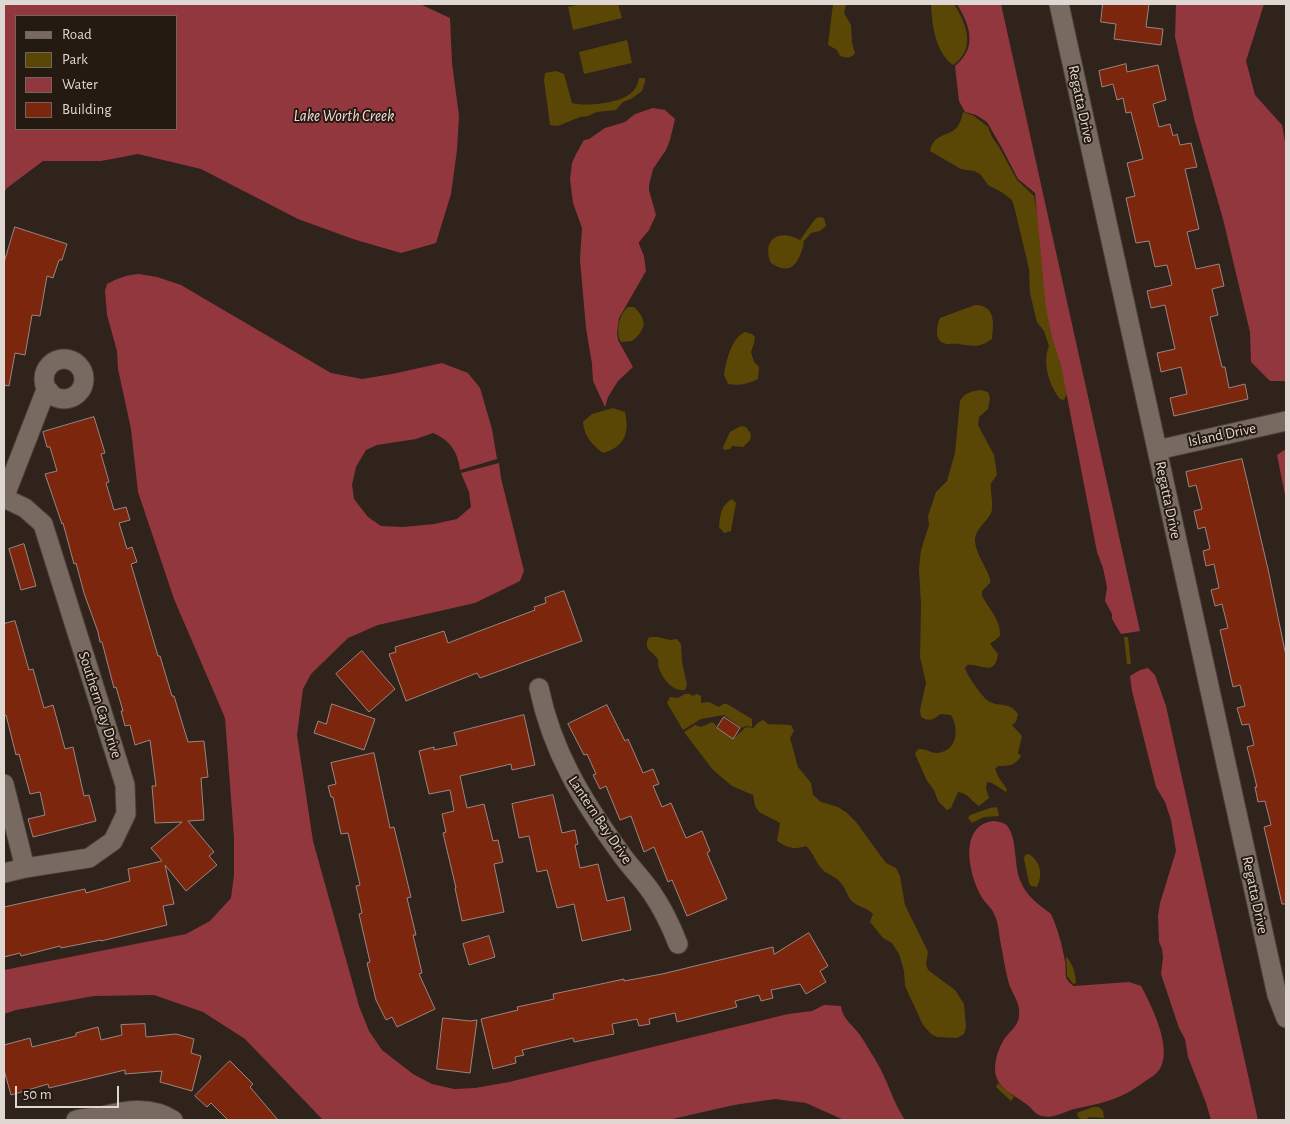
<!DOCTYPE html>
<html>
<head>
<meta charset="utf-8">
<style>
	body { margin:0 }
	#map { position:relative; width:1290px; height:1124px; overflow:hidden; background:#2f231b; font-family:"Alegreya Sans",sans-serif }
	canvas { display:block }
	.frame { position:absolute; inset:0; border:5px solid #dfd7d1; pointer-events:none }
	.legend { position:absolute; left:15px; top:15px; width:162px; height:115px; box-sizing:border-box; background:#251a12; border:1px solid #6f665e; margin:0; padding:6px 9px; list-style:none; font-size:15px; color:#dfd7d1 }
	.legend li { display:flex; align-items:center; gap:10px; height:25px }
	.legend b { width:25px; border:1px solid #6f665e }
	.scale { position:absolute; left:15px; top:1086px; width:104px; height:22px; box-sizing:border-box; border:2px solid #dfd7d1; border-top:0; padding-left:6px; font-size:15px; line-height:18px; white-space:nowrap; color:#dfd7d1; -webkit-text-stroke:4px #251a12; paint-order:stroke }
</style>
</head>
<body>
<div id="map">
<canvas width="1290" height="1124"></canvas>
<div class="frame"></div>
<ul class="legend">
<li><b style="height:6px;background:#786a60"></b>Road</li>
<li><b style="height:14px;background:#5a4705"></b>Park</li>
<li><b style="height:14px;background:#92373e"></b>Water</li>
<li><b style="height:14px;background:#7c270d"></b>Building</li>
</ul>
<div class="scale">50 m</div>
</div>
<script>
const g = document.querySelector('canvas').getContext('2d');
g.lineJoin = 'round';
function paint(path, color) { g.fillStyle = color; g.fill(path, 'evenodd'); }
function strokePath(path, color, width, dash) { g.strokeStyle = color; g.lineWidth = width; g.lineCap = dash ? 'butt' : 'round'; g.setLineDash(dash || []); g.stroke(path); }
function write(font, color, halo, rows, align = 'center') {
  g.font = font + ' "Alegreya Sans",sans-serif'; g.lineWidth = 4; g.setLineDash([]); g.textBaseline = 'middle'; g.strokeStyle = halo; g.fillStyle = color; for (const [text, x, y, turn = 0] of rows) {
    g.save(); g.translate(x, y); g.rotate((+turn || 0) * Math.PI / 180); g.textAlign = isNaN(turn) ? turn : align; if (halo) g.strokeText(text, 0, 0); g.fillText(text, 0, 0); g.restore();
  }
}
const green = new Path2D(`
	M582,4H618L622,18L573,30L568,7Z
	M833,4H846L844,13L851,25L852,43L855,53C851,59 846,58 840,56L837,50L828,45Z
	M931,4H954C966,23 977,49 953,65C935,52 932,24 931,4Z
	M627,40L632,63L584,74L579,52Z
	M556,71L564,74L572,103C587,107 620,103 631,93C636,89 638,84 639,78H645V82L642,91L631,99L623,102L616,110L597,112L588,116L580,117L558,126L550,125L544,80L545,73Z
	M963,112L974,116L988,127L992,137L999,147L1017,180L1034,196L1069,389L1064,400L1060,399C1049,385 1042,363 1049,346L1044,331L1037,322L1035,314L1030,293L1029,269L1015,210L1012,200L1003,193L988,185L980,174L974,171L961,169L930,151C934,131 952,138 959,124C961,121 962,116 963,112Z
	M819,217L824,218L826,226L820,231L811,233L803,242L804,243C799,262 792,277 771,263C761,240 779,228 800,240L815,219Z
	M975,305C995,305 994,322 992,339C980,348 974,346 959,344C955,343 948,345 943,343C934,339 937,325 940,318Z
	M628,307H634C648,320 646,330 632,341L621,342C615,332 619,314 628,307Z
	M745,332L752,334L755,337L754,343L751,352L754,362L759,367L758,379C748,384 739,386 728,384L724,375C726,362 731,338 745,332Z
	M980,390L988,392L990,398L988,409L979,417L978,425L994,455L997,475L991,483C990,491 993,501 992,510C989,521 976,527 975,540C975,555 993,576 990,583C988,585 984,589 982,591V596C989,609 1001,620 1000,636L990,644L998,654C995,678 980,663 967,665L965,668C966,674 984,700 990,702C1001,707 1010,702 1018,714L1016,722L1012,725L1022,736L1018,753L1021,756C1015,766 1009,766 998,766L995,769L999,778L1007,789L1006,792L992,783L987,782L986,788L989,798L979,806C971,801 968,793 958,792L951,808L947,810L938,801L934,790L927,781L915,754C917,751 917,749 921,749C926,749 931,753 937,753C958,751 959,729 951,715L940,714C934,720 929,722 921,717L920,710L926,683L920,657L921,605L919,569L921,550L929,525L928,516L936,492L947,481L955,453L960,401C965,392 971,392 980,390Z
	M613,408L625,412C630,434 624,447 603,453C592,445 584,436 583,422L592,414Z
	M741,426L746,427L751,434L750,440L743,447L732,446L730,449L724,450L723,447L730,432Z
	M732,499L736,503L731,531L724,533L719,527C720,515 721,505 732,499Z
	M651,637H658L670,640L677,639L681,644L682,662L687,685L685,690C672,692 661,677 658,665C658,662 659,660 657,658C651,649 644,652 648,638Z
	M1124,637H1128L1131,664H1127Z
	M685,694H690L692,696L697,694L701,696V703L709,702L719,707L723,704H727L752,719V727L746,726L741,728L724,715L701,719L683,730L667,703L670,697L678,698Z
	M763,720L768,724L791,725L794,731L790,738L798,767L811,783L813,795L821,802L838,807L847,813L856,822L886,863L896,868L900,876L905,905L928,952L926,964L928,970L955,990L964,1004L966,1027L964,1034L957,1038L937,1037L931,1034L923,1025L905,986L904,971L899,954L892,943L883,938L870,922L873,914C867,907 856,907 850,899C846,892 844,885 837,879C832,875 826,874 821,868C815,861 813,852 806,846C793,850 788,848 777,841L780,823L759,812L755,806L753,795L732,786L713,770L684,732L695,725L701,727L712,722L716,725V728L733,739L746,727L753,728L759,722Z
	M996,807L998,810L999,816L984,817L972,823L968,818L970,815L990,808Z
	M1029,854C1041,862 1043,874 1037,887L1031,886L1029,883L1024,859L1025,855Z
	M1066,957C1072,961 1076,975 1076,983L1073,984L1067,976Z
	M998,1083L1014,1097L1011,1101L996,1087Z
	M1093,1107H1099L1103,1111L1104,1118L1089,1117L1086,1120H1082L1078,1117L1077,1113Z`);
const water = new Path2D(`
	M4,4H420L450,18L452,63L459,116L457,150L451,194L436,243L401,253L353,239L298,219L201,169L138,154L101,161H43L7,188L4,193ZM176,16V129H16V16Z
	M957,4H1001L1140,631L1121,634L1112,619V614L1105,601L1107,587L1103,568L1097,552L1061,365L1052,337L1046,308L1035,193L1018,179L1002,148L987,122L976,115L965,112L959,101L955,66C978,47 970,26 957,4Z
	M1176,4H1264L1246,61L1255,95L1282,125L1286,147V381H1270L1251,362L1250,332L1223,219L1195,122L1175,37Z
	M653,108L665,110L675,119L670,140L666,150L653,169L649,185V190L656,215L649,230L639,242V244L644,256L646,271L619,318L617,332L618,340L633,367L618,381L608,397L605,407L593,381L592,364L586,328L580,260L582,228L573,203L570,179L572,163L576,154L584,140L589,139L605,128L625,122L635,114Z
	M139,274L157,277L181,285L331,373L362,379L392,374L442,363L468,373L480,388L492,429L497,459L460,470C458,452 450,440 433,433L416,439L377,445L366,450L356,467L352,485L354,499L368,517L381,526L403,527L434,524L457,519L471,507L469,492L461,473L499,463L501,478L524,571L520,581L475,603L378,625L348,638L311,674L303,689L297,735L313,841L359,1006L369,1031L382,1050L413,1074L432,1084L454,1089L475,1088L509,1082L788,1014L812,1011L824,1005L841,1006C843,1021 855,1026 862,1038C868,1048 874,1057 880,1068C889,1085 894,1104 905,1120H844L806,1103L775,1099L734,1105L668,1120H323L245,1039L203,1012L154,995L94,996L16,1010L4,1014V970L186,934L210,921L231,898L234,875V838L225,718L174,599L138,492L131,429L118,369L117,351L107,315L105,291L107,284C118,278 126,275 139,274Z
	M1286,449V500L1277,455Z
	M1148,668L1155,675L1166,706L1258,1120H1211L1206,1103L1188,1057L1185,1039L1179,1028L1161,974L1163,957L1162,949L1159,942L1158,916L1160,903L1176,851L1171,820L1165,802L1156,787L1132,691L1130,676L1140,670Z
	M994,821C999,822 1005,822 1008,827C1017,839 1014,865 1020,880C1026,896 1038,904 1051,914C1058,929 1062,945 1065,961C1066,966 1065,972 1066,977C1067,981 1071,984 1074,986L1129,982L1141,986C1151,1004 1170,1044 1162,1064C1159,1074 1151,1077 1144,1082C1120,1100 1103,1103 1074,1109C1064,1112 1053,1119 1042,1116C1037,1115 1033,1111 1030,1107C1021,1099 1008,1094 1000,1084C990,1071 997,1050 1005,1038C1011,1030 1018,1026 1019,1016C1021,1004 1013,995 1009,984C1005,970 1003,954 1000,940C999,932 998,921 994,914C992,908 986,904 983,899C969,877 957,825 994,821Z`);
const building = new Path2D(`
	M1103,4H1149L1146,27L1163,29L1161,45L1114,39L1116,24L1101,22Z
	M1126,64L1127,72L1158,65L1166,100L1153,104L1159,127L1170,124L1173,136L1177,134L1180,145L1191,143L1197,167L1185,169L1199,229L1187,232L1196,269L1219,264L1224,286L1212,289L1218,315L1210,317L1222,367H1225L1229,388L1245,384L1248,399L1174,416L1170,398L1187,394L1181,367L1161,372L1157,353L1175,349L1165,305L1151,308L1147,291L1172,285L1167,265L1155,267L1149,241L1136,243L1126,198L1135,196L1127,163L1143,159L1131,112L1126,113L1123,98L1117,100L1113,84L1102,87L1099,71Z
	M15,227L67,244L62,260H59L53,278L47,276L40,316L32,315L25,355L15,353L9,386L4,385V263Z
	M94,417L105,453L101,454L109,482L106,483L114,510L126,507L130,520L119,523L127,549L132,547L137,562L131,564L158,656H160L172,696H174L188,742L204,741L208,777L201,778L204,820L188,821L214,852L209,856L217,865L186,891L165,865L174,904L163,906L167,925L101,941V940L61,948L60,946L21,956L20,953L4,957V907L85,889L86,893L130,881L128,869L162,861L151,848L182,822L155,823L152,786H156L150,740L135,745L130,725L125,726L121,711H123L116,687L114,688L102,642H100L98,632L84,593L76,563L74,564L63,523L62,524L45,474L57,471L50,447H47L43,432Z
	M1242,459L1268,569L1286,656V904H1282L1264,827L1271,825L1265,801L1258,802L1255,787H1257L1247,747L1254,745L1249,724L1242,725L1237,708L1245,706L1240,685L1233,687L1220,630L1228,628L1222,604L1215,606L1211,590L1219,588L1214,564L1206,566L1203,551L1210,549L1205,527L1198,529L1194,511L1202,509L1196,485L1189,487L1186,472Z
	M24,544L36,586L21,590L9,549Z
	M564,591L582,641L480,678L477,673L406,701L389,654L396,652L395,647L444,631L448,643L535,610L534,607L546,603L545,598Z
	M15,621L29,670L33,669L44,708L53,705L65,749L73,747L84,796L89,795L96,821L33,837L28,819L45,815L40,792L30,794L19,754L16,755L6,715L4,716V624Z
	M362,651L395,689L369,712L336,674Z
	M332,704L375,719L364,750L314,733L318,721L326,724Z
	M607,705L625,741L628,739L643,773L653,769L659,784L653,786L662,807L671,803L686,838L702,831L710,851L707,853L727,899L687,916L672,880L668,882L654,847L644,852L631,816L620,820L606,786L600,789L593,775L596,774L587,754L584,755L568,724Z
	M524,715L535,765L512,770L511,764L460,776L467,808L484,804L493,841L498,840L503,862L494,864L504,912L462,921L455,888H456L443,833L446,832L442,814L454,811L450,790L429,794L419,751L434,747V750L457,745L454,733Z
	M724,717L740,728L733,739L717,728Z
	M374,753L390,828L394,827L411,897L407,898L416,935H413L422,973L419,974L435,1009L397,1027L392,1017L386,1020L376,1000L367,963L370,962L359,914L362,913L356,886L360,885L348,833L341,834L333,797H331L328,786L336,784L331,763Z
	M553,795L562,833L575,830L578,844L575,845L580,868L598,864L607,901L624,897L631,930L582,941L574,904L557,908L547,870L537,872L529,836L519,838L512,804Z
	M809,933L828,966L820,971L826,982L806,994L800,984L771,990L773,998L761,1001L759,995L735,1001L737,1007L677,1022L675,1013L649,1019L650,1024L639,1026L637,1019L612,1024L614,1034L574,1042L573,1038L522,1050L524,1055L515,1057L516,1063L493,1069L481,1019L518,1010L517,1007L554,999L553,994L587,987L624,979V981L662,974L773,947L774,954Z
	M489,936L495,957L469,965L463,944Z
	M443,1018L470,1021L477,1020L470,1073L437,1069Z
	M145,1024L146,1037L176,1034L194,1039L191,1053L201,1056L192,1091L160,1082L162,1071L125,1074V1070L49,1088L48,1084L11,1095L4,1070V1045L30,1038L32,1047L76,1036V1033L98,1027L101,1040L122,1035L121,1025Z
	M230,1061L253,1084L250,1087L278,1120H228L211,1103L207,1107L195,1096Z`);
const minor = new Path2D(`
	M1059,4L1277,995L1286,1018
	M44 379a20 20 0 1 1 40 0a20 20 0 1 1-40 0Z
	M1157,450L1286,421
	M4,498L44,395L49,391
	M539,688C552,751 582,800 619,851C629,866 642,878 652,893C663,909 671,926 678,944
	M4,784L25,868
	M4,873L25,868L89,858L113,841L126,814L125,785L43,524L25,508L4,498
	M76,1120C85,1118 94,1118 103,1116C126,1110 151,1106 173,1120`);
const streetNames = [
	["Regatta Drive",1081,104,78],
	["Island Drive",1222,435,-12],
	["Regatta Drive",1168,500,78],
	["Southern Cay Drive",100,705,72],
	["Lantern Bay Drive",600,820,56],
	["Regatta Drive",1255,895,78]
];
const waterNames = [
	["Lake Worth Creek",344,116]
];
paint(green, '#5a4705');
paint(water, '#92373e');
paint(building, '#7c270d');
strokePath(building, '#988681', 1);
strokePath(minor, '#4b413b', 21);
strokePath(minor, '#786a60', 19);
write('15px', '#dfd7d1', '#251a12', streetNames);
write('italic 16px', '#f8dcdc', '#251a12', waterNames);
</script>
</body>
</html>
